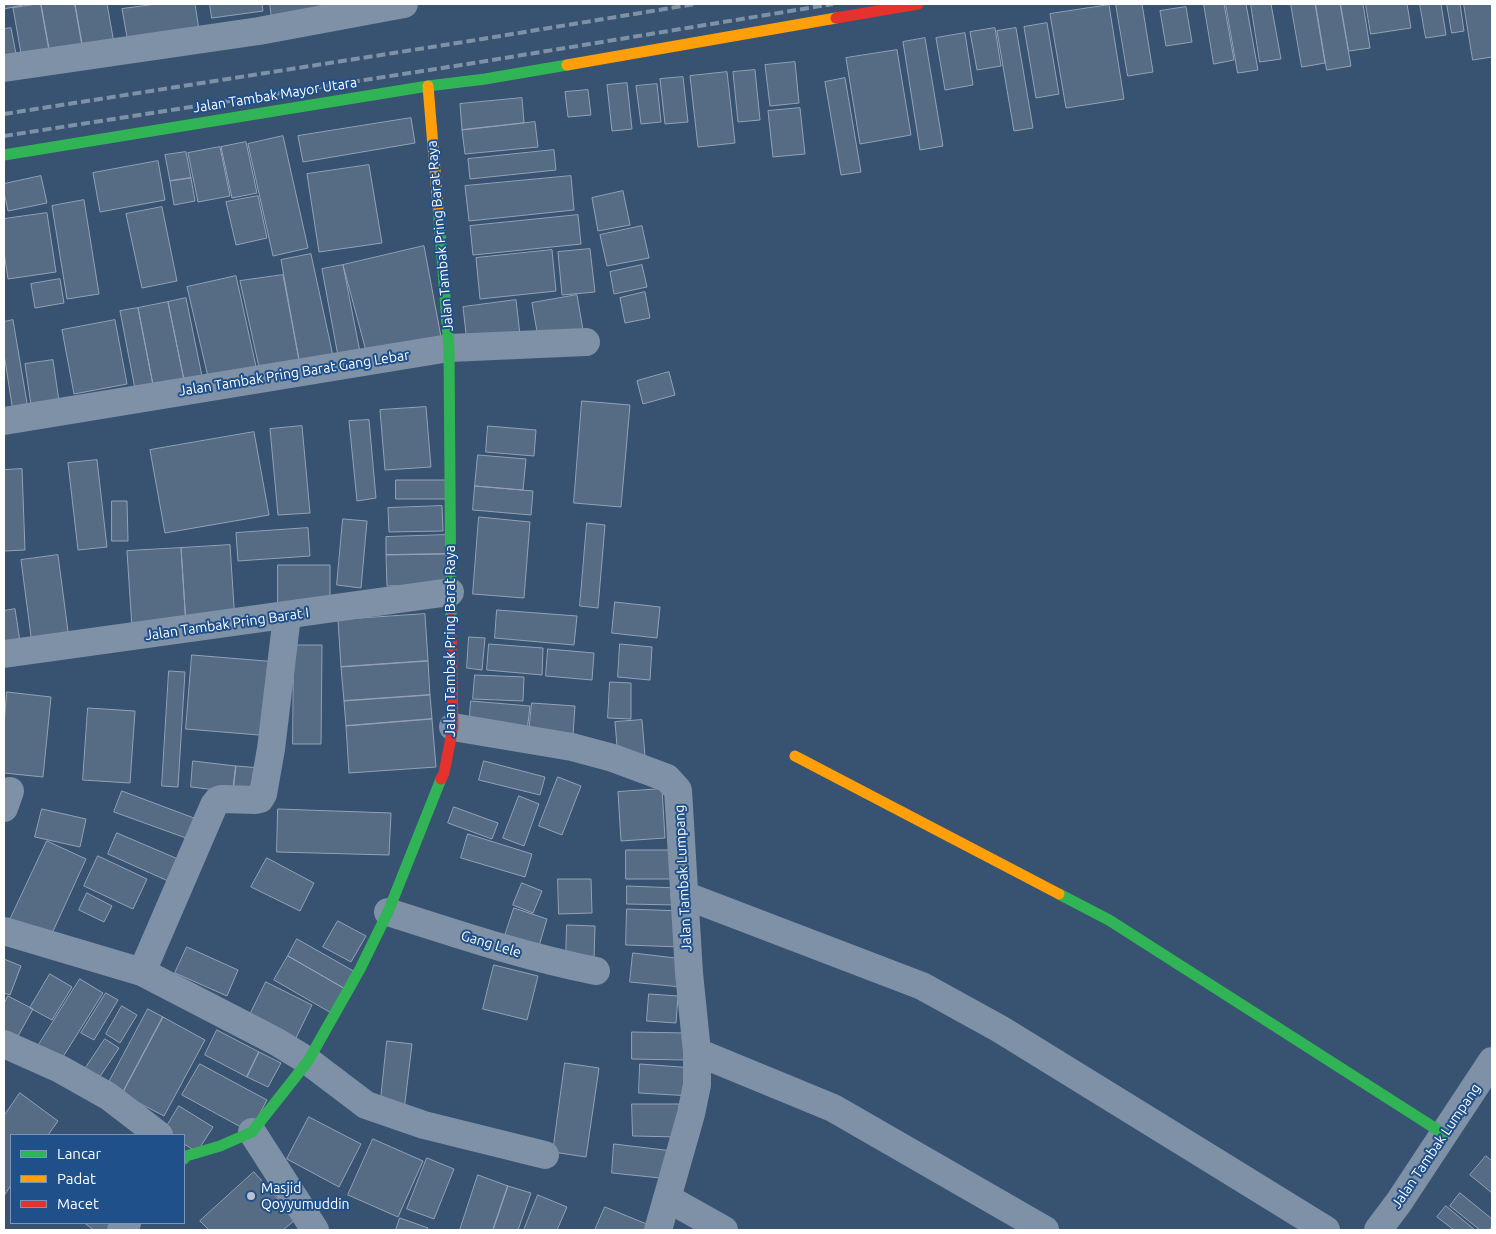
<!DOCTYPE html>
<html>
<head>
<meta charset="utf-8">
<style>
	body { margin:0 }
	#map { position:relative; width:1496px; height:1234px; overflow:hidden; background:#385272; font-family:Ubuntu,sans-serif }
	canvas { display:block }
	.frame { position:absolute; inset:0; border:5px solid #fff; pointer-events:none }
	.legend { position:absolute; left:10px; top:1134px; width:175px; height:90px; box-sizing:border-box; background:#1f508a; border:1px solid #7996b9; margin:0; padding:6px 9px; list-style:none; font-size:15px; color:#fff }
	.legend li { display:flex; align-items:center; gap:10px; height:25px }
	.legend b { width:25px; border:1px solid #7996b9 }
</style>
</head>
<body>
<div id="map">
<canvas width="1496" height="1234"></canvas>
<div class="frame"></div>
<ul class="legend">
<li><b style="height:6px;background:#30b455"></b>Lancar</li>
<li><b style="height:6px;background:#ff9f0a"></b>Padat</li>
<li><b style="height:6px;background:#e5322d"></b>Macet</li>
</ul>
</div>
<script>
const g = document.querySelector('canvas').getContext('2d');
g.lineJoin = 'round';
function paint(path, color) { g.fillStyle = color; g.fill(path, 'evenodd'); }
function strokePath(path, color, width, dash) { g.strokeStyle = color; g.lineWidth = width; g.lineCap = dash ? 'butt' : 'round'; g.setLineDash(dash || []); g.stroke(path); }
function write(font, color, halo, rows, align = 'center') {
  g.font = font + ' Ubuntu,sans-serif'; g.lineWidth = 4; g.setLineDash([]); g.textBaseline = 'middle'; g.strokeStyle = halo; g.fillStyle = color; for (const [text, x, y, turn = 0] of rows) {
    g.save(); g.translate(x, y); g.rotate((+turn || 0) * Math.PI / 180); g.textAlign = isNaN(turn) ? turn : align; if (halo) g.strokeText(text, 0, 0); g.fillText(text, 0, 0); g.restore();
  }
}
const building = new Path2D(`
	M4,4H23V5L4,9Z
	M37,4H41L50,54L22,59L13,8Z
	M41,4H75L83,49L50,54Z
	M75,4H107L114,43L83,49Z
	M157,4H195L200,36L129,48L122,9Z
	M210,4H262L263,11L212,18Z
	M270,4H320L321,12L272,18Z
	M1116,4H1142L1153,72L1128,76Z
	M1204,4H1224L1234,60L1214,64Z
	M1226,4H1246L1258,70L1238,73Z
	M1251,4H1271L1281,59L1260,62Z
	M1291,4H1315L1325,63L1302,67Z
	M1316,4H1340L1351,66L1327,70Z
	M1341,4H1363L1370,48L1349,51Z
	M1366,4H1407L1411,28L1371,34Z
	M1420,4H1441L1446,35L1426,38Z
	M1447,4H1460L1464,31L1452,33Z
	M1464,4H1492V57L1473,60Z
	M1109,5L1124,99L1066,108L1050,14Z
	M1186,7L1192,42L1166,46L1160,11Z
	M1047,23L1059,94L1036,98L1024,27Z
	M11,28L18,64L4,66V29Z
	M995,28L1001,66L977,70L970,32Z
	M1016,28L1033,128L1014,131L997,31Z
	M965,33L973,85L945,90L936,38Z
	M925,38L943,146L920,150L903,42Z
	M897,50L911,135L860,144L846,58Z
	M795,62L799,103L770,106L765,65Z
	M755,70L760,120L738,122L733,72Z
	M727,72L735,143L698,147L690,76Z
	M683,77L688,122L665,124L660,79Z
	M845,78L861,172L841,175L825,82Z
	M627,83L632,129L612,131L607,85Z
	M657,84L661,122L641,124L636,86Z
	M588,90L591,115L568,117L565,92Z
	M522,98L524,123L462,130L460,104Z
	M800,108L805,154L773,157L768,111Z
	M411,118L415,143L303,162L298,136Z
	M535,122L538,147L465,154L462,130Z
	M283,136L308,248L273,256L248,144Z
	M246,142L257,193L232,198L221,147Z
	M220,147L230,196L198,202L188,153Z
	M554,150L556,170L470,179L468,159Z
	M186,152L191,178L170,181L165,155Z
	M158,161L165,200L100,212L93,173Z
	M369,165L382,243L319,252L307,174Z
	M41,176L47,203L8,211L4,192V184Z
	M571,176L574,210L469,221L465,186Z
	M191,178L195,201L174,205L170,181Z
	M623,191L630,225L598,231L592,198Z
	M258,196L267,238L236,245L226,202Z
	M84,200L99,294L67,299L52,206Z
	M162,207L177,281L142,288L126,214Z
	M47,213L56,272L8,279L4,252V219Z
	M578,215L581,244L473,255L470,226Z
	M642,226L649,258L607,266L600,235Z
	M424,246L441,337L366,351L343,265Z
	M590,249L595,292L562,295L558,252Z
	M552,250L556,291L480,299L476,258Z
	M311,254L333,356L299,360L281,260Z
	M343,265L360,352L338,356L322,269Z
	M642,265L647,287L614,294L610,272Z
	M283,275L299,360L259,367L240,281Z
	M236,276L257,371L209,381L187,287Z
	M60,279L64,303L35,308L31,284Z
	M645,292L650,318L625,323L620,298Z
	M577,295L584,336L539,343L532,303Z
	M186,298L203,381L185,385L168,302Z
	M516,300L520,335L467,342L463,307Z
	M168,302L185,385L154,390L138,308Z
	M138,308L154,390L136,394L120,311Z
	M13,320L29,415L14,418L4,354V322Z
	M115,320L127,384L74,394L62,330Z
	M53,360L60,408L32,412L25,364Z
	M669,372L675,395L643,404L637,381Z
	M582,401L630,405L621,507L574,503Z
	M426,407L431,467L385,470L380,410Z
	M369,420L376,498L357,501L349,421Z
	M302,426L310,513L278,515L270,429Z
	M488,426L536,430L534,456L486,452Z
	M254,432L269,515L165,533L150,450Z
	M478,455L526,459L523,490L475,486Z
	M97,460L107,547L78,550L68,463Z
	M22,469L25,550L4,551V470Z
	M396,480H448L449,499H396Z
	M475,486L533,491L531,515L473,510Z
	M112,501H127L128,541H112Z
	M442,506L443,531L389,532L388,508Z
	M479,517L530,522L524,598L473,594Z
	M343,519L367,521L361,588L337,585Z
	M587,523L605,525L598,608L580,606Z
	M308,528L310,556L238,561L236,533Z
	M446,535V554L386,555V537Z
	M230,545L235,622L186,625L181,548Z
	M181,548L186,625L132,628L127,551Z
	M446,554L447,585L387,586L386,555Z
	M58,555L69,639L32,644L21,560Z
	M278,565H330V606H278Z
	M615,602L660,607L657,638L612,633Z
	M15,609L21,648L4,650V611Z
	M497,610L577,616L574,645L495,638Z
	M425,614L428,661L341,667L338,620Z
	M469,637L485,638L482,670L467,668Z
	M489,644L543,648L542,675L487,670Z
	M620,644L652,647L650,680L618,677Z
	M294,645H322L321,744H293Z
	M548,649L594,653L592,680L546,676Z
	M192,655L278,662L271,736L186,729Z
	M428,661L430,695L344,701L341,667Z
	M169,671L185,672L178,787L162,786Z
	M475,675L524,677L523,701L473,699Z
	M610,682L631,683V719L608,718Z
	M7,692L51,697L43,777L4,773V726Z
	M430,695L432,719L346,726L344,701Z
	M471,701L530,706L527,731L469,727Z
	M532,703L575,706L573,736L529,732Z
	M88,708L135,711L130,783L83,780Z
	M432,719L436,767L349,773L346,726Z
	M642,720L645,756L618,758L615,722Z
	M193,761L236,766L233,792L191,787Z
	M484,761L545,777L540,795L479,780Z
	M236,766L261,768L259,794L233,792Z
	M558,777L581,786L562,835L539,826Z
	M662,789L665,838L621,841L618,792Z
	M122,791L194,818L186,838L114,812Z
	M519,796L539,804L524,846L503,838Z
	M454,807L498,823L492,839L448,823Z
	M42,809L86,819L80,847L35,837Z
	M278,809L391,813L389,855L277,852Z
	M117,833L178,859L168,881L108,854Z
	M468,834L532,854L525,877L461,858Z
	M47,841L86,859L49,940L9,922Z
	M626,850H671V879H626Z
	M98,856L147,879L133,909L84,886Z
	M267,858L314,883L300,911L251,887Z
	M558,879H591L592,913L559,914Z
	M522,883L542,891L533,913L513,905Z
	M627,886L677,888V905L627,904Z
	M87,893L112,906L104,922L79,910Z
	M514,908L547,919L536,956L502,945Z
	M627,909L682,911L681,947L626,945Z
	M338,921L366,936L351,962L323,947Z
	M567,925L595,926L594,960L566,959Z
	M297,939L357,973L347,990L288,956Z
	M187,947L238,970L227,996L175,973Z
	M633,953L684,959L681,987L630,982Z
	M288,956L347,990L333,1014L274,980Z
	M4,959L21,966L10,995L4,993Z
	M494,965L538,976L527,1020L483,1009Z
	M50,974L72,987L52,1020L30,1008Z
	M80,979L103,993L61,1060L38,1046Z
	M266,982L312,1005L292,1046L246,1023Z
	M106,993L118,1000L94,1040L81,1033Z
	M649,994L678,996L676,1023L647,1021Z
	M8,996L33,1009L13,1045L4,1040V1004Z
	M122,1006L137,1015L120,1043L106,1034Z
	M148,1009L163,1017L122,1094L107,1086Z
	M163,1017L205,1040L164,1116L122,1094Z
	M217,1030L259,1052L247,1077L205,1055Z
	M632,1032L685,1033V1060L632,1059Z
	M105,1039L119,1048L95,1084L81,1075Z
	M387,1041L412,1044L404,1111L380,1109Z
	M259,1052L281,1063L268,1087L247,1077Z
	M565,1063L599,1068L586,1157L553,1152Z
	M200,1064L267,1100L250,1132L182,1095Z
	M640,1064L694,1068L692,1096L639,1093Z
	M20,1093L58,1121L48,1135H11V1185L4,1196V1116Z
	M632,1104H679V1137L633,1136Z
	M179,1106L213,1127L197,1152L184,1144V1135H170L164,1131Z
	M309,1117L361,1144L339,1187L287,1159Z
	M373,1139L423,1161L398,1217L348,1195Z
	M614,1144L673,1151L670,1179L612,1173Z
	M1486,1156L1492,1161V1193L1470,1175Z
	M427,1158L454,1169L434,1219L407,1209Z
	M254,1172L296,1219L283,1230H209L200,1221Z
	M478,1175L508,1186L493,1230H460Z
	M508,1186L531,1193L518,1230H493Z
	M1460,1193L1492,1219V1226L1489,1230H1480L1450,1206Z
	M538,1195L567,1207L557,1230H524Z
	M1446,1206L1475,1230H1454L1437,1217Z
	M605,1207L649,1225L647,1230H595Z
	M400,1218L428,1228L427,1230H396Z
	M85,1223H116L110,1230H94Z`);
const street = new Path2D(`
	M4,68L259,31L404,4
	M4,421L449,348L586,342
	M4,654L450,592
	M453,727L572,747L613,758L667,778L678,790L689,973L697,1052V1085L691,1114L658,1230
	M4,808L10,791
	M684,895L922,986L1000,1029L1326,1230
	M388,912C457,934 525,957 596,971
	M4,931L142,972L277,1042L308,1061L366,1105L424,1125L545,1155
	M142,972L214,805L218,800L221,799L256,800L260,799L263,794L271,749L287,616
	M4,1044L60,1069L108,1096L159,1135
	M697,1052L833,1108L1045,1230
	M252,1132L315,1230
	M667,1198L724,1230
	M121,1230L127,1223
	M1378,1230L1399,1202L1492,1061`);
const fast = new Path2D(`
	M4,155L428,86L485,79L567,65
	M438,206L449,348L451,619
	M1059,894L1109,920L1444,1134
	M184,1159L186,1156L220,1146L252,1132L308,1061L360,969L388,912L441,779`);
const slow = new Path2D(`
	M567,65L836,18
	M428,86L438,206
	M795,756L1059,894`);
const jam = new Path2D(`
	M836,18L918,4
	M441,779L444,773L453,727L451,619`);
const rail = new Path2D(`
	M4,114L470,41L695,4
	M4,136L474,63L833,4`);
const markers = [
	[251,1196,5,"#b9c2ce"]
];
const streetNames = [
	["Jalan Tambak Mayor Utara",275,95,-9],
	["Jalan Tambak Pring Barat Raya",440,236,-95],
	["Jalan Tambak Pring Barat Gang Lebar",294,373,-9],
	["Jalan Tambak Pring Barat I",227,624,-8],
	["Jalan Tambak Pring Barat Raya",450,641,-90],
	["Jalan Tambak Lumpang",683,878,-93],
	["Gang Lele",491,944,17],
	["Jalan Tambak Lumpang",1436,1146,-56]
];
const poiNames = [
	["Masjid",261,1188],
	["Qoyyumuddin",261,1204]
];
paint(building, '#566b84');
strokePath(building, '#93a2b5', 1);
strokePath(street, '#7f91a6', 28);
strokePath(fast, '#30b455', 11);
strokePath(slow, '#ff9f0a', 11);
strokePath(jam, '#e5322d', 11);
strokePath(rail, '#7f92a5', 4, [9, 4]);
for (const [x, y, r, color] of markers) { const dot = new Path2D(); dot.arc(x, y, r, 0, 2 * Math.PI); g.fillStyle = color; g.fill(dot); strokePath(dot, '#1f508a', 2); }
write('14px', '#fff', '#1f508a', streetNames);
write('14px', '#fff', '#1f508a', poiNames, 'left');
</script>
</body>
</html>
